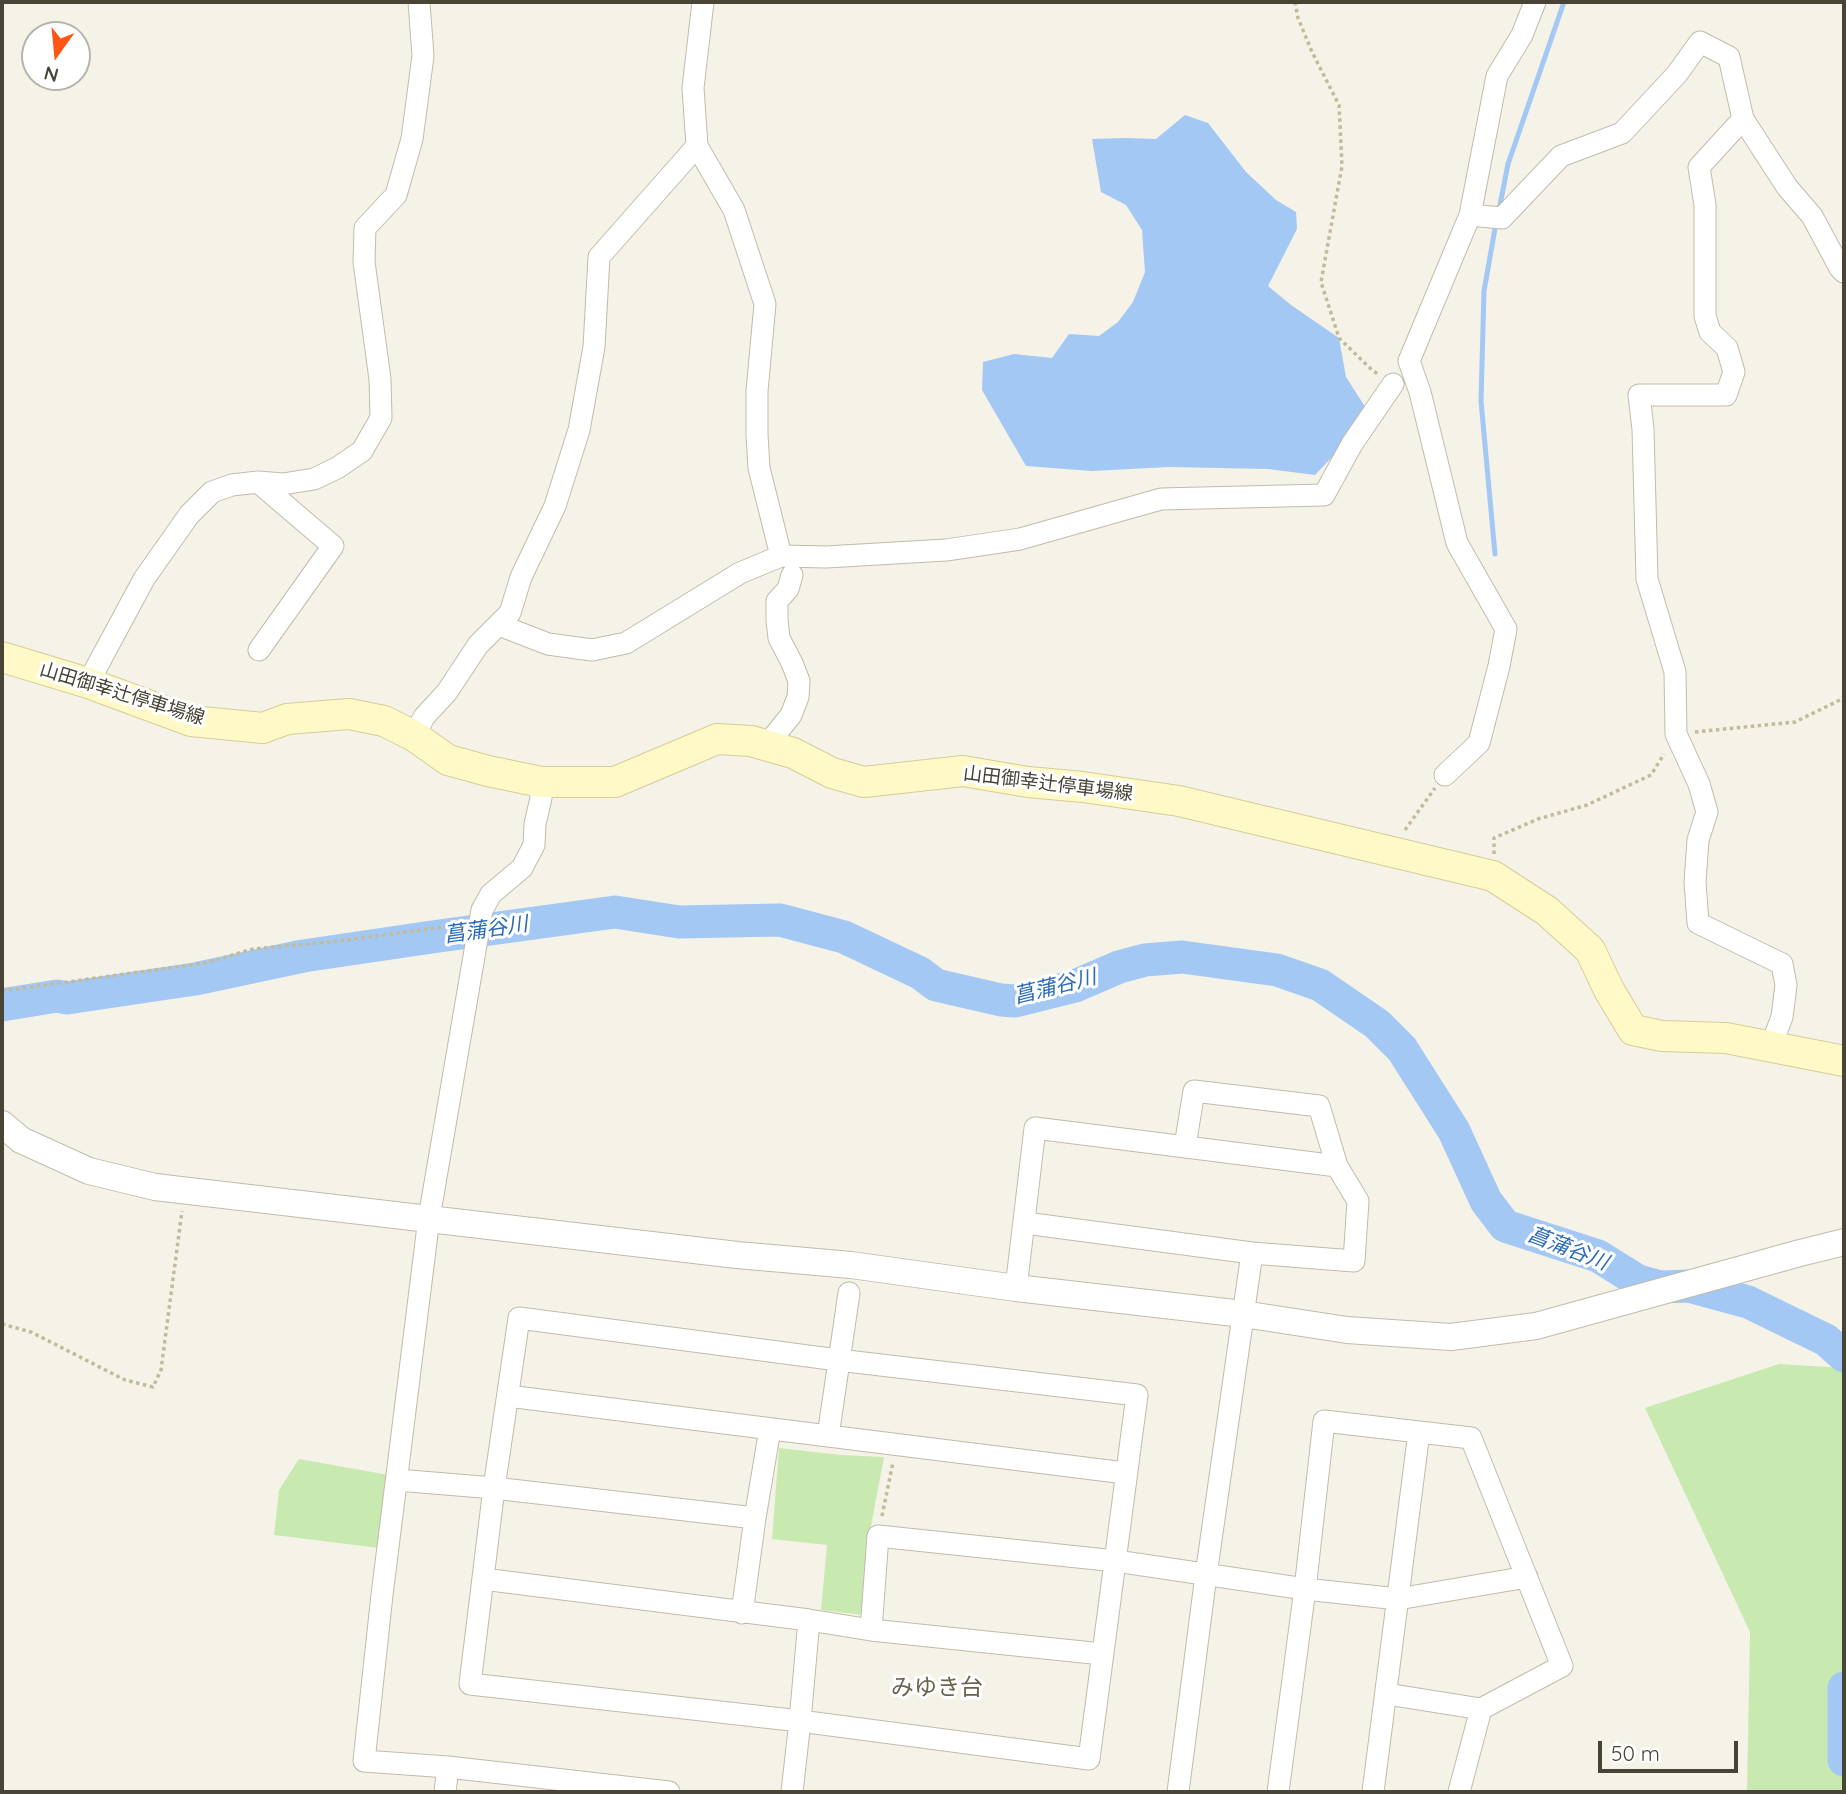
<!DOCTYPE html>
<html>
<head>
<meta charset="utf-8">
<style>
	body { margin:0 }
	#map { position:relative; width:1846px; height:1794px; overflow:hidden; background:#f5f2e8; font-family:Quicksand,sans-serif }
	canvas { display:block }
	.frame { position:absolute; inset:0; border:4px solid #484436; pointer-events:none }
	.north { position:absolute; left:21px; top:21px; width:70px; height:70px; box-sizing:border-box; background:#fff; border:2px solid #b6b4af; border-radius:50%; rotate:195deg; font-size:19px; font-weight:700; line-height:28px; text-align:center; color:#484436 }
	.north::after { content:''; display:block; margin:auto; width:24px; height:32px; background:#ff5615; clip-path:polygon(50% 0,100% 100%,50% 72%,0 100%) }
	.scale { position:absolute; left:1598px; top:1741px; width:140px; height:32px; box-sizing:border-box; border:4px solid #484436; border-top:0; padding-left:9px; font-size:21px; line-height:24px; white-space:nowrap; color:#484436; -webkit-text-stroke:5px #fff; paint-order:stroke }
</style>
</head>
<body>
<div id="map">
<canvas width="1846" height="1794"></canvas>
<div class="frame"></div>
<div class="north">N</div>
<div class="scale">50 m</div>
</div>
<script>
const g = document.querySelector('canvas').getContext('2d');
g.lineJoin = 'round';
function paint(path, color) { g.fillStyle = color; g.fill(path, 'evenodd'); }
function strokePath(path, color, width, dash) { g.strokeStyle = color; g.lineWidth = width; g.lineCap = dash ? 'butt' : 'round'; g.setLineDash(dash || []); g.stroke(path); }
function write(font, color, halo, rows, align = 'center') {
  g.font = font + ' Quicksand,"Noto Sans JP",sans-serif'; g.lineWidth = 6; g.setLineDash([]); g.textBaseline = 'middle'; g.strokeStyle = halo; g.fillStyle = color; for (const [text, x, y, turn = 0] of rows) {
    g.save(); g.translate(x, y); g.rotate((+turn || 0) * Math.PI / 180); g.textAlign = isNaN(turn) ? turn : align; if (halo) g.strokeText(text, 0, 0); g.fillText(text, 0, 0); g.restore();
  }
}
const green = new Path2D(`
	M1779,1364L1844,1368V1792H1747L1750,1632L1645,1408Z
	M779,1448L841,1455L884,1457L868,1542L863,1615L821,1610L827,1545L772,1539Z
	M299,1459L389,1475L379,1548L274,1535L279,1490Z`);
const water = new Path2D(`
	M1185,115L1208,123L1246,172L1276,200L1296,212L1297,229L1268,286L1291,305L1339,338L1346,377L1371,416L1315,475L1268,469L1169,467L1092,471L1026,466L982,390L983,362L1014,354L1052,358L1069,334L1099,336L1118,322L1133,302L1145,272L1142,230L1126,205L1101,192L1092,139L1126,138L1156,139Z`);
const stream = new Path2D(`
	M1499,210L1508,164L1564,2
	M1495,554L1481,401L1484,291L1496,223`);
const river = new Path2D(`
	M2,1005L57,996L67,998L195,979L303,956L432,937L615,912L679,922L780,920L844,937L920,973L936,985L1001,1000L1015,1001L1075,986L1119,967L1145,960L1182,957L1277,970L1320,985L1377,1024L1402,1049L1454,1131L1486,1201L1505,1226L1598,1256L1638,1281L1660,1287L1689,1286L1748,1302L1826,1340L1844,1356
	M1844,1688V1760`);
const path = new Path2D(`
	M1295,2L1298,18L1312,52L1339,105L1342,166L1321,282L1339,338L1372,370L1378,374
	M1695,732L1795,722L1844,698
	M1405,830L1435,788
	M1494,854V838L1538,819L1587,805L1651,775L1664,754
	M2,991L205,963L253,949L330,942L460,925
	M2,1324L31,1332L125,1380L153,1387L161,1370L182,1211
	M882,1516L893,1462`);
const minor = new Path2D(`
	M703,2L693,88L697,146L734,210L765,304L757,391V435L759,468L781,556
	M1743,119L1699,167L1705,205V316L1710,332L1727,348L1734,372L1726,395H1639L1643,429L1647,579L1675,672L1676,734L1699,784L1707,812L1698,840L1695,882L1698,923L1782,964L1786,985L1782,1017L1771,1046
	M1470,215L1502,218L1561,156L1622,133L1677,74L1700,42L1729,57L1743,119L1787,187L1812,216L1840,268L1844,272
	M258,482L333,546L259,650
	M499,625L548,644L592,650L626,643L740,573L781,556L826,557L946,550L1020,539L1161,499L1324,495L1352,444L1393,384
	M88,683L144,579L189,515L212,492L232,485L258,482L283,484L314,479L337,468L362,451L381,418L380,379L364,262L365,228L396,195L412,139L423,56L419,2
	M414,736L424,717L447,692L478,645L510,613L521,577L555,506L579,430L594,347L599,257L697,146
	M767,745L791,715L798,697L799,681L792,663L779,638L777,620V601L788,589L792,575
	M1445,775L1479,743L1499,666L1506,629L1457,543L1420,392L1409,361L1470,215L1497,76L1522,35L1535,2
	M541,782V798L535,824L534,845L522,868L491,894L482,910L429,1218L382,1595L364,1761L448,1767L669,1792
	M1025,1223L1252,1253L1354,1261L1358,1201L1337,1166L1319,1106L1194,1091L1185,1146
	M1016,1288L1035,1128L1337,1166
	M519,1318L838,1360L1137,1395L1089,1759L800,1721L470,1684L494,1488Z
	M508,1396L1125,1473
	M828,1436L849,1293
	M397,1480L494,1488L755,1518L742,1613
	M755,1518L770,1429
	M483,1579L809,1620L871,1630L1102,1654
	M871,1630L878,1536L1116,1561L1305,1589L1398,1599L1527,1577
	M445,1792L448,1767
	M792,1792L800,1721L809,1620
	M1178,1792L1206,1575L1252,1253
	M1278,1792L1305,1589L1324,1421L1471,1438L1562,1666L1481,1709L1387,1694
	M1373,1792L1419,1432
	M1459,1792L1481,1709`);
const tertiary = new Path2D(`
	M2,1124L21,1140L89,1171L155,1187L737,1255L851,1265L1016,1288L1243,1314L1347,1330L1451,1337L1536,1326L1800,1253L1844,1242`);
const secondary = new Path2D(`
	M2,657L88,683L191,721L263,728L287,719L349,714L384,721L414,736L448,760L488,771L541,782H615L717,739L751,741L793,753L832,773L864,782L963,771L1028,782L1083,787L1179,801L1493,876L1547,911L1590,950L1609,990L1633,1030L1662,1036L1726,1038L1844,1061`);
const streetNames = [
	["山田御幸辻停車場線",122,694,17],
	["山田御幸辻停車場線",1048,784,7]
];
const waterNames = [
	["菖蒲谷川",486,930,-8],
	["菖蒲谷川",1055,987,-14],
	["菖蒲谷川",1568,1249,21]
];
const quarterNames = [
	["みゆき台",937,1688]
];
paint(green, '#c8eab0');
paint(water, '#a3c8f3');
strokePath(stream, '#a3c8f3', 5);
strokePath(river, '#a3c8f3', 33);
strokePath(minor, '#c1bcaa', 23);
strokePath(tertiary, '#c1bcaa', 28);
strokePath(secondary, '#d6cd97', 32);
strokePath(path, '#c3ba9b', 3.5, [3.5, 3.5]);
strokePath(minor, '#fff', 21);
strokePath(tertiary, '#fff', 26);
strokePath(secondary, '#fff9c8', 30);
write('19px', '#484436', '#fff', streetNames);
write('italic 21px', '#2b6bb9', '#fff', waterNames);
write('23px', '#6c634d', '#fff', quarterNames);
</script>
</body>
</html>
